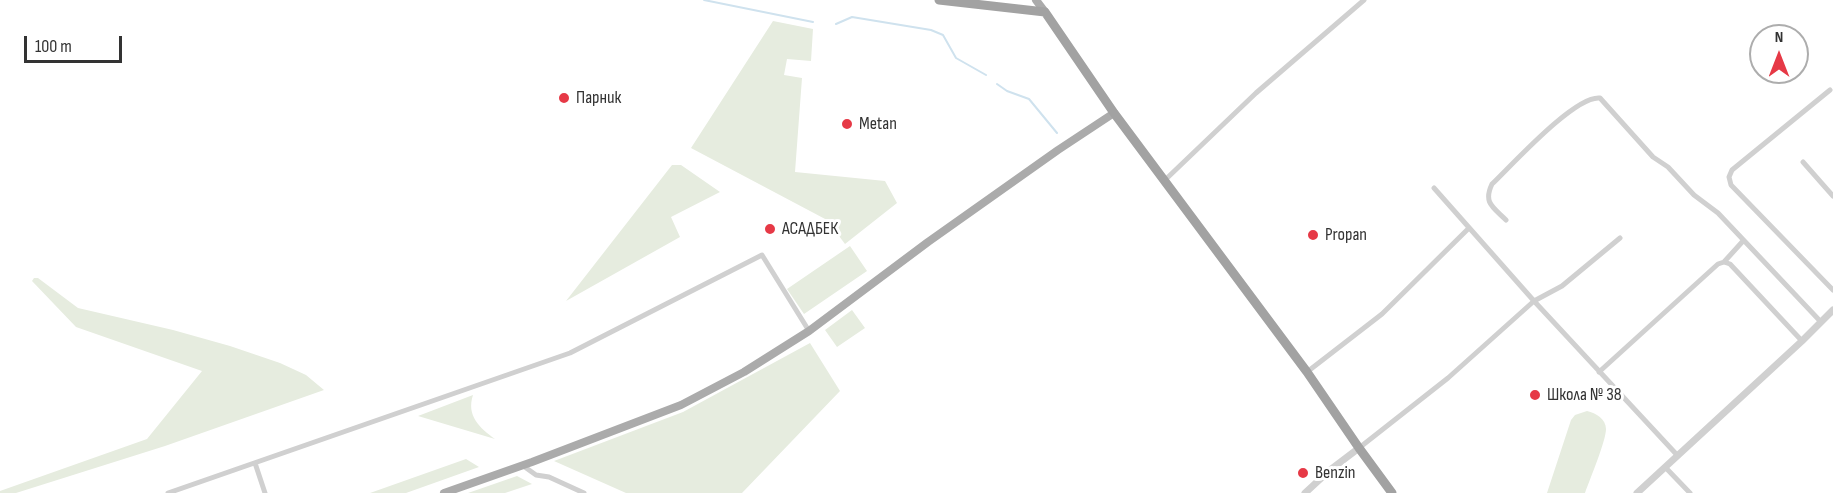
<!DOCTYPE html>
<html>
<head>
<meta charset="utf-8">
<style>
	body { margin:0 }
	#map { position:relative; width:1833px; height:493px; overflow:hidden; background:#fff; font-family:"Sofia Sans Condensed",sans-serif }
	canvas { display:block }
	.north { position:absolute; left:1749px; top:24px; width:60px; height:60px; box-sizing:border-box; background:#fff; border:2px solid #adadad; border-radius:50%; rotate:0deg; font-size:16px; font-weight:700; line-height:24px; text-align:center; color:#333 }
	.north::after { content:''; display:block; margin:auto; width:21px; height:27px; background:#e63946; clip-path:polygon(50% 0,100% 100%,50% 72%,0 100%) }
	.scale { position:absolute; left:24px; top:36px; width:98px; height:27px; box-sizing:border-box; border:3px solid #333; border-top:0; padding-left:8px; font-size:18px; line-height:21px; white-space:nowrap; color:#333; -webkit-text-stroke:4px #fff; paint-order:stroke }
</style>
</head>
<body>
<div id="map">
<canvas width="1833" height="493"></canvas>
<div class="north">N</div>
<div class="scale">100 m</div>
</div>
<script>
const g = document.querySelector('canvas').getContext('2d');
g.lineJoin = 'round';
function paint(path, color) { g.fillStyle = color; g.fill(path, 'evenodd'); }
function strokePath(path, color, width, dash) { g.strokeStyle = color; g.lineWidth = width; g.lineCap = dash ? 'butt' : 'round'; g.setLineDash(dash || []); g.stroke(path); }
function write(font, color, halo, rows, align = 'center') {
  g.font = font + ' "Sofia Sans Condensed",sans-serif'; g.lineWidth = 6; g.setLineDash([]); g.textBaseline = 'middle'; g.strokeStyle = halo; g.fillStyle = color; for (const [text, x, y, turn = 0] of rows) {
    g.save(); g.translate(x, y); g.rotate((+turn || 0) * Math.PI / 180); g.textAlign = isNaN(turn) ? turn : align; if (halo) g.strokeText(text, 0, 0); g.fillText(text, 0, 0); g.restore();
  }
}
const green = new Path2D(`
	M773,21L813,29L811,61L787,59L784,75L802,78L795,172L885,181L897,203L845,244L827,220L691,148Z
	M672,165H681L720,192L671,217L680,237L566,301Z
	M850,246L867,271L804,314L787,289Z
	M34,278H38L78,308L173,330L230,346L280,363L306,375L324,390L165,446L16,493H0V491L147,439L202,371L76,327L32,281Z
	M852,310L865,328L837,347L825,330Z
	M810,343L840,391L742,493H626L554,461L683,412Z
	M473,395C466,416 480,428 495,439L418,416Z
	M1587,411C1596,413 1606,419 1606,429C1606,441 1590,479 1585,493H1547L1571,420L1575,415Z
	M466,459L479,467L406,493H370Z
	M517,476L532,484L505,493H468Z`);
const stream = new Path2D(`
	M704,0L813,22
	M836,24L852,17L931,30L943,35L956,58L986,75
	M997,84L1007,91L1029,99L1057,133`);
const minor = new Path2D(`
	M1830,90L1732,170L1729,177L1731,185L1833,290
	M1803,162L1833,196
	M1165,180L1256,93L1364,0
	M1434,188L1534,301L1678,456
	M1506,220C1493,207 1483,203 1492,184C1512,165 1575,95 1600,98L1653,157L1668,167L1694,195L1718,213L1821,322
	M1724,262L1743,241
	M1307,372L1382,314L1469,228
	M1599,372L1718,264L1724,262L1730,264L1802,341
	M1359,448L1448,378L1534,301L1562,286L1620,238
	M255,463L265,493
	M522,465L536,475L549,477L584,493
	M1666,468L1690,493
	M168,493L570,353L762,255L809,331`);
const tertiary = new Path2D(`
	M1305,493L1330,470L1359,448
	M1637,493L1802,341L1833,310`);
const primary = new Path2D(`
	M1036,0L1045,12
	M444,493L532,462L681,405L744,372L809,331L928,242L1058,150L1114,113`);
const trunk = new Path2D(`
	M939,0L1045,12L1114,113L1307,372L1359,448L1392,493`);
const markers = [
	[564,98,6,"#e63946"],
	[847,124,6,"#e63946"],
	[770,229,6,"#e63946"],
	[1313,235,6,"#e63946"],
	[1535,395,6,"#e63946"],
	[1303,473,6,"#e63946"]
];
const poiNames = [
	["Парник",576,98],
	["Metan",859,124],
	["АСАДБЕК",782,229],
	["Propan",1325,235],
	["Школа № 38",1547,395],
	["Benzin",1315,473]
];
paint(green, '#e6ecdf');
strokePath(stream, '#cfe2ee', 2);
strokePath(minor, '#d0d0d0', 5);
strokePath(tertiary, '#d0d0d0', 7);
strokePath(primary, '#ababab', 8);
strokePath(trunk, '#a2a2a2', 9);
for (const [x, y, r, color] of markers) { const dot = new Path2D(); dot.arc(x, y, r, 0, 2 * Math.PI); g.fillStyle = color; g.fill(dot); strokePath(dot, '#fff', 2); }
write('18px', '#333', '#fff', poiNames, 'left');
</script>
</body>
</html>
